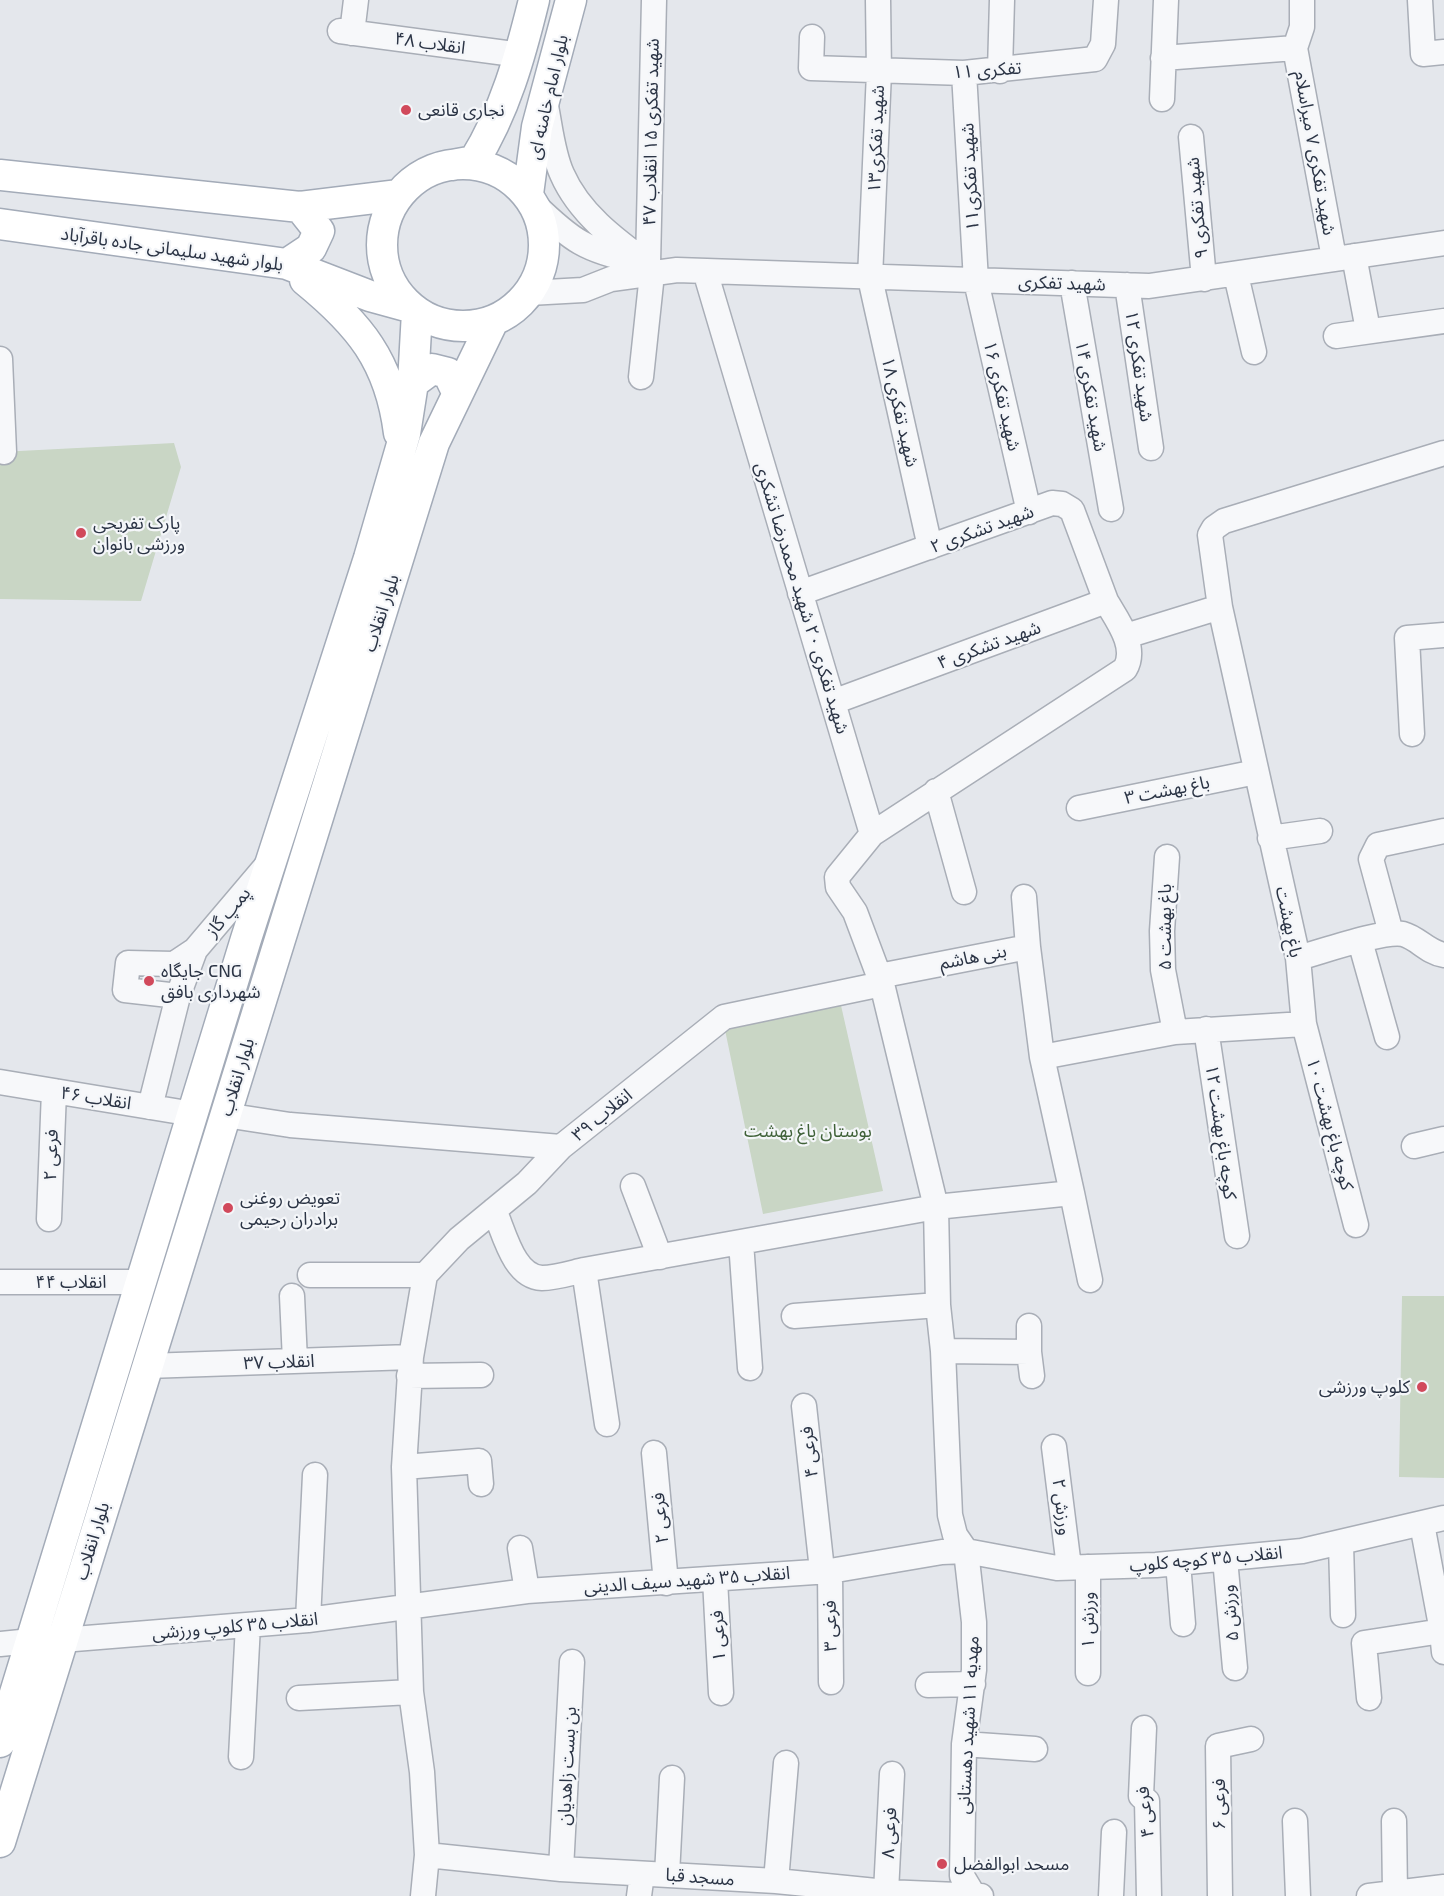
<!DOCTYPE html>
<html>
<head>
<meta charset="utf-8">
<style>
	body { margin:0 }
	canvas { display:block; background:#e4e7ec }
</style>
</head>
<body>
<canvas width="1444" height="1896"></canvas>
<script>
const g = document.querySelector('canvas').getContext('2d');
g.lineJoin = 'round';
function paint(path, color) { g.fillStyle = color; g.fill(path, 'evenodd'); }
function strokePath(path, color, width, dash) { g.strokeStyle = color; g.lineWidth = width; g.lineCap = dash ? 'butt' : 'round'; g.setLineDash(dash || []); g.stroke(path); }
function write(font, color, halo, rows, align = 'center') {
  g.font = font + ' "Exo 2","Noto Sans Arabic",sans-serif'; g.lineWidth = 4.5; g.setLineDash([]); g.textBaseline = 'middle'; g.strokeStyle = halo; g.fillStyle = color; for (const [text, x, y, turn = 0] of rows) {
    g.save(); g.translate(x, y); g.rotate((+turn || 0) * Math.PI / 180); g.textAlign = isNaN(turn) ? turn : align; if (halo) g.strokeText(text, 0, 0); g.fillText(text, 0, 0); g.restore();
  }
}
const green = new Path2D(`
	M174,443L181,467L141,601L0,599V452Z
	M840,1001L883,1191L763,1214L724,1025Z
	M1402,1296H1444V1478L1399,1477Z`);
const minor = new Path2D(`
	M878,0L879,72L870,278L930,547
	M1302,0V27L1295,48L1334,258
	M1420,0L1423,54L1444,52
	M340,31L521,55
	M352,33L356,0
	M812,37L811,68L964,73L1095,59L1103,44L1106,0
	M1163,58L1295,48
	M1000,71L1002,0
	M964,73L976,281L1029,512
	M1162,99L1166,0
	M545,101C550,124 552,152 562,174C579,213 614,239 648,264
	M1191,137L1204,279
	M535,205C571,240 586,251 637,261
	M1354,256L1368,330
	M648,264L654,0
	M705,271L872,834L837,877L838,887L855,912L882,984L936,1207L938,1305L943,1351L950,1515L955,1535L966,1551L974,1622V1670L964,1744L962,1876L974,1896
	M1236,275L1254,352
	M1072,283L1111,509
	M1127,285L1151,448
	M529,293L583,290L611,279L677,270L1149,286L1444,243
	M1336,336L1444,321
	M0,359L4,452
	M641,377L652,274
	M800,593L1052,503L1062,504L1072,510L1106,601
	M1126,636L1220,607
	M833,702L1106,601C1117,620 1138,647 1125,669L872,834
	M1412,734L1407,638L1444,635
	M936,791L964,892
	M1079,808L1256,772
	M1270,838L1320,831
	M1167,857L1162,931L1163,970L1175,1032
	M1024,897L1028,947
	M1391,933L1371,859L1378,845L1444,831
	M1360,941L1387,1037
	M1298,958C1321,952 1382,930 1403,934C1418,938 1427,952 1444,955
	M178,996L125,990L128,963L174,964L195,950
	M1304,1024L1356,1225
	M1206,1029L1237,1236
	M1042,1057L1175,1032L1304,1024L1298,958L1220,607L1210,535L1214,528L1224,521L1444,453
	M0,1082L193,1114
	M150,1107L178,996L195,950L267,865
	M225,1115L290,1125L561,1147
	M1414,1146L1444,1139
	M633,1186L660,1257
	M1072,1193L1090,1280
	M494,1210C504,1231 513,1277 542,1278C555,1278 571,1273 584,1270
	M49,1219L54,1091
	M741,1242L750,1368
	M310,1275H425
	M0,1282H141
	M292,1296L295,1361
	M794,1316L938,1305
	M943,1351L1029,1352V1326
	M1029,1352L1032,1376
	M147,1366L411,1357
	M409,1376L481,1375
	M804,1406L822,1570
	M607,1424L584,1270L936,1207L1072,1193L1042,1057L1028,947L879,976
	M1054,1447L1069,1567
	M654,1453L666,1583
	M404,1467L479,1461L481,1484
	M1341,1544L1343,1615
	M520,1548L527,1591
	M1225,1559L1235,1668
	M1178,1563L1183,1624
	M830,1571L831,1682
	M715,1579L721,1693
	M308,1620L315,1475
	M1442,1631L1444,1652
	M62,1640L308,1620L527,1591L830,1571L942,1552L966,1551L1057,1568L1156,1565L1302,1551L1444,1518
	M0,1644L31,1641
	M1088,1673V1567
	M928,1685L973,1684
	M299,1698L411,1692
	M1369,1698L1364,1643L1442,1631L1422,1524
	M1144,1728L1141,1796L1147,1801L1149,1896
	M964,1744L1035,1749
	M241,1757L248,1625
	M1295,1821L1298,1896
	M1394,1821L1395,1893
	M427,1855L561,1869L776,1881L886,1892L981,1896
	M561,1869L572,1662
	M667,1875L672,1778
	M776,1881L786,1763
	M886,1892L892,1774
	M423,1896L427,1855L422,1772L411,1692L404,1467L411,1357L425,1275L459,1239L527,1183L561,1147L724,1017L882,984
	M639,1896L642,1874
	M1111,1896L1114,1832
	M1220,1896L1218,1746L1251,1739
	M1369,1896L1444,1887`);
const major = new Path2D(`
	M382 245a81 81 0 1 1 162 0a81 81 0 1 1-162 0Z
	M452,165L474,161C505,111 520,57 534,0
	M0,175L300,207L399,195
	M528,194L537,127L571,0
	M0,224L287,264L370,296L410,307
	M287,264L311,248L319,231L300,207
	M305,280C359,324 390,361 399,433
	M413,383L432,369L448,373L457,392
	M0,1742L246,939L369,558L405,434L413,383L417,312
	M0,1842L434,443L493,321`);
const markers = [
	[406,110,6,"#d1495b"],
	[81,533,6,"#d1495b"],
	[149,981,6,"#d1495b"],
	[228,1208,6,"#d1495b"],
	[1422,1387,6,"#d1495b"],
	[942,1864,6,"#d1495b"]
];
const streetNames = [
	["انقلاب ۴۸",430,43,8],
	["تفکری ۱۱",987,70,-4],
	["بلوار امام خامنه ای",548,97,-77],
	["شهید تفکری ۱۵ انقلاب ۴۷",651,132,-89],
	["شهید تفکری۱۳",876,139,-88],
	["شهید تفکری ۷ میراسلام",1315,153,80],
	["شهید تفکری۱۱",970,177,-93],
	["شهید تفکری ۹",1197,208,-95],
	["بلوار شهید سلیمانی جاده باقرآباد",172,249,8],
	["شهید تفکری",1062,283,2],
	["شهید تفکری ۱۲",1139,366,82],
	["شهید تفکری ۱۶",1002,396,77],
	["شهید تفکری ۱۴",1091,396,80],
	["شهید تفکری ۱۸",900,412,77],
	["شهید تشکری ۲",982,529,-20],
	["شهید تفکری ۲۰ شهید محمدرضا تشکری",802,598,73],
	["بلوار انقلاب",381,613,-72],
	["شهید تشکری ۴",989,645,-20],
	["باغ بهشت ۳",1167,790,-11],
	["پمپ گاز",228,912,-50],
	["باغ بهشت",1289,922,78],
	["باغ بهشت ۵",1165,927,-90],
	["بنی هاشم",973,957,-11],
	["بلوار انقلاب",237,1077,-73],
	["انقلاب ۴۶",96,1098,9],
	["انقلاب ۳۹",602,1115,-39],
	["کوچه باغ بهشت ۱۰",1330,1124,75],
	["کوچه باغ بهشت ۱۲",1221,1132,82],
	["فرعی ۲",51,1155,-88],
	["انقلاب ۴۴",71,1282],
	["انقلاب ۳۷",279,1362,-2],
	["فرعی ۴",809,1452,-96],
	["ورزش ۲",1062,1507,83],
	["فرعی ۲",660,1518,-95],
	["بلوار انقلاب",92,1541,-73],
	["انقلاب ۳۵ کوچه کلوپ",1206,1559,-5],
	["انقلاب ۳۵ شهید سیف الدینی",687,1580,-4],
	["ورزش ۵",1230,1613,-95],
	["ورزش ۱",1088,1620,-90],
	["انقلاب ۳۵ کلوپ ورزشی",235,1626,-5],
	["فرعی ۳",830,1626,-91],
	["فرعی ۱",718,1636,-93],
	["مهدیه ۱۱ شهید دهستانی",968,1725,-87],
	["بن بست زاهدیان",567,1766,-87],
	["فرعی ۶",1219,1804,-90],
	["فرعی ۴",1145,1812,-96],
	["فرعی ۸",889,1833,-87],
	["مسجد قبا",700,1877,4]
];
const poiNames = [
	["نجاری قانعی",418,110],
	["پارک تفریحی",93,523],
	["ورزشی بانوان",93,544],
	["جایگاه CNG",161,971],
	["شهرداری بافق",161,992],
	["تعویض روغنی",240,1198],
	["برادران رحیمی",240,1219],
	["کلوپ ورزشی",1410,1387,"right"],
	["مسحد ابوالفضل",954,1864]
];
const parkNames = [
	["بوستان باغ بهشت",808,1131]
];
paint(green, '#c9d6c5');
strokePath(minor, '#a9aeb7', 27);
strokePath(major, '#a3abb8', 33);
strokePath(minor, '#f7f8fa', 24);
strokePath(major, '#fff', 30);
for (const [x, y, r, color] of markers) { const dot = new Path2D(); dot.arc(x, y, r, 0, 2 * Math.PI); g.fillStyle = color; g.fill(dot); strokePath(dot, '#f4f6f9', 2); }
write('18px', '#2b3445', '#f4f6f9', streetNames);
write('18px', '#2b3445', '#f4f6f9', poiNames, 'left');
write('18px', '#3f6138', '#f4f6f9', parkNames);
</script>
</body>
</html>
